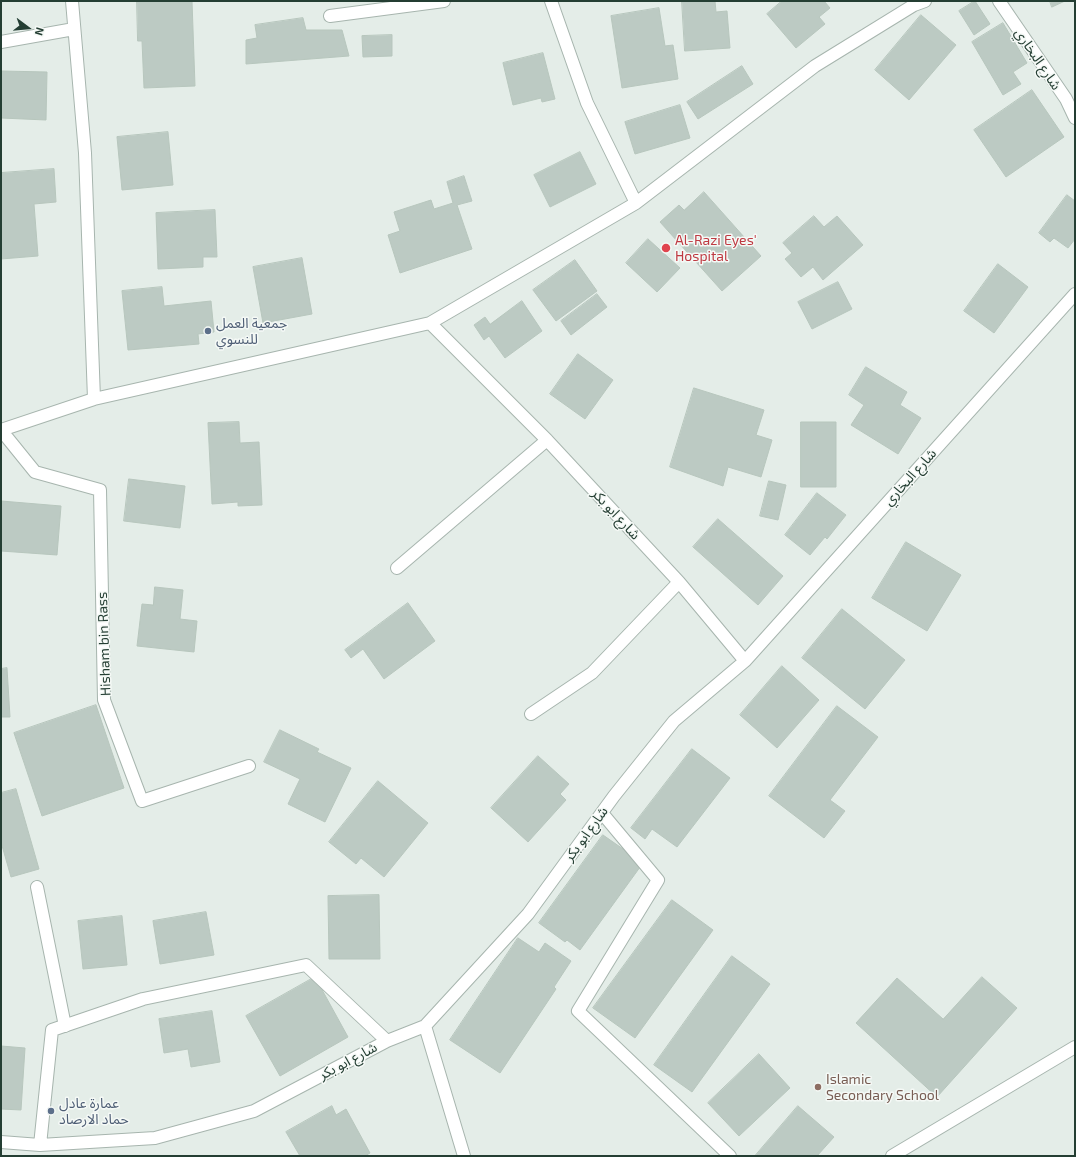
<!DOCTYPE html>
<html>
<head>
<meta charset="utf-8">
<style>
	body { margin:0 }
	#map { position:relative; width:1076px; height:1157px; overflow:hidden; background:#e4ede8; font-family:"Exo 2",sans-serif }
	canvas { display:block }
	.frame { position:absolute; inset:0; border:2px solid #243e33; pointer-events:none }
	.north { position:absolute; left:8px; top:8px; width:40px; height:40px; -webkit-text-stroke:3px #f5f9f6; paint-order:stroke; rotate:106deg; font-size:11px; font-weight:700; line-height:16px; text-align:center; color:#243e33 }
	.north::after { content:''; display:block; margin:auto; width:14px; height:18px; background:#243e33; clip-path:polygon(50% 0,100% 100%,50% 72%,0 100%) }
</style>
</head>
<body>
<div id="map">
<canvas width="1076" height="1157"></canvas>
<div class="frame"></div>
<div class="north">N</div>
</div>
<script>
const g = document.querySelector('canvas').getContext('2d');
g.lineJoin = 'round';
function paint(path, color) { g.fillStyle = color; g.fill(path, 'evenodd'); }
function strokePath(path, color, width, dash) { g.strokeStyle = color; g.lineWidth = width; g.lineCap = dash ? 'butt' : 'round'; g.setLineDash(dash || []); g.stroke(path); }
function write(font, color, halo, rows, align = 'center') {
  g.font = font + ' "Exo 2","Noto Sans Arabic",sans-serif'; g.lineWidth = 3; g.setLineDash([]); g.textBaseline = 'middle'; g.strokeStyle = halo; g.fillStyle = color; for (const [text, x, y, turn = 0] of rows) {
    g.save(); g.translate(x, y); g.rotate((+turn || 0) * Math.PI / 180); g.textAlign = isNaN(turn) ? turn : align; if (halo) g.strokeText(text, 0, 0); g.fillText(text, 0, 0); g.restore();
  }
}
const building = new Path2D(`
	M137,1H192L195,86L144,88L142,41H138Z
	M682,1H715L716,12L727,11L730,48L685,51Z
	M782,1H824L830,8L819,17L825,24L796,48L767,14Z
	M975,1L990,24L974,35L959,11Z
	M1050,1H1065L1052,7Z
	M659,8L665,46L673,45L678,79L622,88L611,16Z
	M921,15L956,45L909,100L875,70Z
	M303,18L306,30H342L349,56L246,64V40L257,38L255,25Z
	M1003,23L1027,63L1013,72L1021,84L1003,95L972,42Z
	M392,35V56L363,57L362,36Z
	M543,53L555,99L542,102L541,98L513,105L503,63Z
	M742,66L753,84L698,119L687,102Z
	M1,71L47,72L46,120L1,118Z
	M1032,90L1064,137L1006,177L974,130Z
	M680,105L690,138L635,154L625,122Z
	M168,132L173,185L122,190L117,137Z
	M580,152L596,184L550,207L534,175Z
	M54,169L56,202L34,204L38,256L1,259V173Z
	M464,176L472,201L457,205L472,249L400,273L388,235L400,231L394,212L431,200L434,209L453,203L447,182Z
	M704,192L761,256L722,291L660,222L679,205L684,210Z
	M1067,195L1075,201V239L1068,248L1054,238L1050,242L1039,233Z
	M215,210L217,257H203V267L158,269L156,213Z
	M814,216L824,227L837,216L863,245L823,280L813,267L801,277L785,259L792,253L783,243Z
	M648,239L680,268L657,292L626,263Z
	M302,258L312,314L263,323L253,267Z
	M575,260L597,291L556,321L533,290Z
	M998,264L1028,287L994,333L964,311Z
	M838,282L852,309L812,329L798,302Z
	M162,287L164,306L211,301L214,332L198,334L199,344L128,350L122,291Z
	M597,294L607,307L571,335L561,321Z
	M522,301L542,331L505,358L489,336L484,340L474,325L485,317L490,324Z
	M578,354L613,380L585,419L550,394Z
	M866,367L907,392L900,405L921,418L898,454L851,425L864,405L849,395Z
	M694,388L764,410L756,435L772,440L761,477L728,467L723,486L670,467Z
	M239,422L240,443L259,442L262,505L238,506V502L212,504L208,423Z
	M801,422H836V487H801Z
	M129,479L185,486L180,528L124,521Z
	M769,481L786,485L778,520L760,516Z
	M817,493L846,515L827,539L825,537L810,555L785,535Z
	M1,501L61,506L57,555L1,551Z
	M718,519L783,576L758,605L693,547Z
	M906,542L961,575L927,631L872,598Z
	M155,587L183,590L180,619L197,621L194,652L137,646L142,604L153,605Z
	M408,603L435,641L384,679L363,649L351,658L345,650Z
	M842,609L905,660L865,709L802,658Z
	M782,666L819,700L777,748L740,715Z
	M7,668L10,717H1V669Z
	M96,705L124,788L42,816L14,733Z
	M837,706L878,737L830,800L845,811L824,838L769,796Z
	M280,730L319,749L317,752L351,768L325,822L288,804L300,779L264,762Z
	M692,749L730,778L677,847L652,829L645,839L631,828Z
	M538,756L569,784L560,794L566,800L528,842L491,808Z
	M378,781L428,823L384,877L361,858L356,864L329,842Z
	M16,789L39,869L11,877L1,842V793Z
	M603,835L643,863L580,950L567,940L565,942L539,923Z
	M379,895L380,959H329L328,896Z
	M672,900L713,930L635,1038L593,1008Z
	M206,912L214,955L160,964L153,921Z
	M122,916L127,965L83,969L78,921Z
	M518,938L539,952L545,943L571,961L554,987L556,989L500,1073L450,1040Z
	M732,956L770,984L692,1092L654,1065Z
	M315,977L348,1037L280,1076L246,1016Z
	M982,977L1017,1008L937,1097L856,1023L897,978L943,1019Z
	M212,1011L220,1062L191,1067L188,1049L164,1053L159,1019Z
	M1,1046L25,1048L21,1110L1,1109Z
	M759,1054L790,1088L739,1136L708,1103Z
	M332,1106L336,1115L346,1109L370,1153L365,1156H300L286,1132Z
	M798,1106L834,1137L817,1156H755Z`);
const lane = new Path2D(`
	M330,16L444,1
	M37,887L65,1026`);
const street = new Path2D(`
	M72,1L85,153L94,399
	M999,1L1066,99L1075,118
	M1,42L74,29
	M636,203L815,66L914,5L925,1
	M397,568L547,440
	M745,661L1075,294
	M531,714L592,673L679,582
	M249,766L142,801L104,700L100,490L35,472L1,430L94,399L430,323L636,203L587,103L551,1
	M602,813L658,880L578,1011L730,1156
	M425,1026L464,1156
	M1,1142L40,1145L155,1138L254,1111L387,1041L425,1026L528,914L614,796L674,721L745,661L679,582L547,440L430,323
	M40,1145L52,1030L143,999L306,965L387,1041
	M892,1156L1075,1047`);
const markers = [
	[666,248,5,"#e0444e"],
	[208,331,4,"#5c6f8a"],
	[818,1087,4,"#8d6e63"],
	[51,1111,4,"#5c6f8a"]
];
const streetNames = [
	["شارع البخاري",1038,59,56],
	["شارع البخاري",910,477,-48],
	["شارع ابو بكر",616,514,47],
	["Hisham bin Rass",104,644,-92],
	["شارع ابو بكر",586,834,-54],
	["شارع ابو بكر",348,1061,-28]
];
const healthNames = [
	["Al-Razi Eyes'",675,240],
	["Hospital",675,256]
];
const serviceNames = [
	["جمعية العمل",216,323],
	["للنسوي",216,339],
	["عمارة عادل",59,1103],
	["حماد الارصاد",59,1119]
];
const educationNames = [
	["Islamic",826,1079],
	["Secondary School",826,1095]
];
paint(building, '#bccac3');
strokePath(building, '#b7c6bd', 1);
strokePath(lane, '#a7b5ae', 14);
strokePath(street, '#a7b5ae', 14);
strokePath(lane, '#fff', 12);
strokePath(street, '#fff', 12);
for (const [x, y, r, color] of markers) { const dot = new Path2D(); dot.arc(x, y, r, 0, 2 * Math.PI); g.fillStyle = color; g.fill(dot); strokePath(dot, '#f5f9f6', 1.5); }
write('14px', '#243e33', '#f5f9f6', streetNames);
write('14px', '#be3a42', '#f5f9f6', healthNames, 'left');
write('14px', '#4e5e75', '#f5f9f6', serviceNames, 'left');
write('14px', '#785e54', '#f5f9f6', educationNames, 'left');
</script>
</body>
</html>
